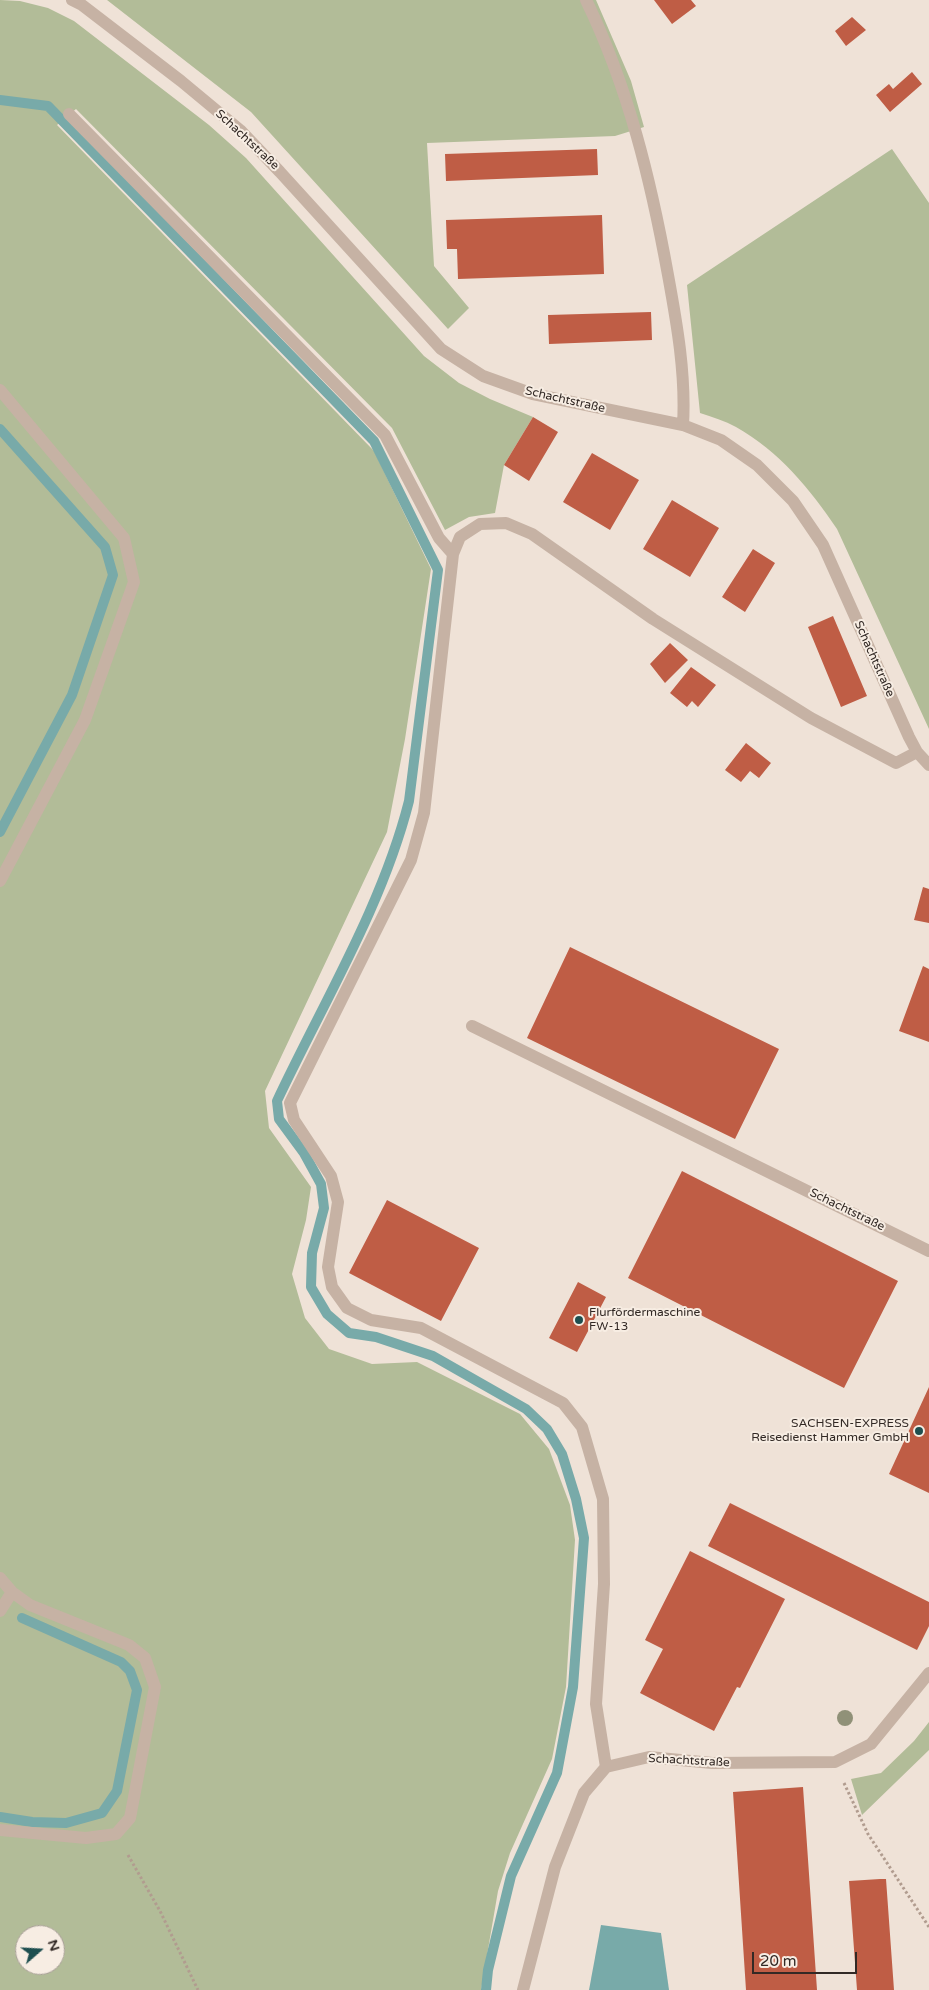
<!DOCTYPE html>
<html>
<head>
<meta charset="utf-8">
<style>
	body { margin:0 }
	#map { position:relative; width:929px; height:1990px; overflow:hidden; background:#efe2d7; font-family:"Varela Round",sans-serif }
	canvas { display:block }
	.north { position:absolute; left:15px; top:1925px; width:50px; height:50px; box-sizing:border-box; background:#f7ede3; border:1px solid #a89f97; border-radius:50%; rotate:71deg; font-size:14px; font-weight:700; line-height:20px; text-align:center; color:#322925 }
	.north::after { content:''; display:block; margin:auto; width:18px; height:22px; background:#1e4f50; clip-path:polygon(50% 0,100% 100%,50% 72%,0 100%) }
	.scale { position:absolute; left:752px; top:1952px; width:105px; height:22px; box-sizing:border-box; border:2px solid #322925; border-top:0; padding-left:6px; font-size:15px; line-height:18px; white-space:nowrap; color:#322925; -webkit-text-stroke:4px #f7ede3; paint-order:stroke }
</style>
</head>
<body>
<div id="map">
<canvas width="929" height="1990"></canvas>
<div class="north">N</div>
<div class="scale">20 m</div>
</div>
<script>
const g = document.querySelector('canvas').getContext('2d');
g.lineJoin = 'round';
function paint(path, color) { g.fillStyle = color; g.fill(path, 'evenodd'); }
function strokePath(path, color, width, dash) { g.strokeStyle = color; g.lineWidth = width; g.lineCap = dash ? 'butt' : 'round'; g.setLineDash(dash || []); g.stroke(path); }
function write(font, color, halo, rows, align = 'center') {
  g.font = font + ' "Varela Round",sans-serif'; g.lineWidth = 4; g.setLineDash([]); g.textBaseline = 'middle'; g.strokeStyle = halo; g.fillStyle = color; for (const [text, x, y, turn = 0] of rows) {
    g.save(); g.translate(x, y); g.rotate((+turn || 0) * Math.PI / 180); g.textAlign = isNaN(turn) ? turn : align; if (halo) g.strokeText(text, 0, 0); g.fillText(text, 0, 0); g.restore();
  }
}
const green = new Path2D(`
	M0,0L20,1L48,8L74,21L209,125L246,158L424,356L459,383L490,399L533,417L504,465L495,513L469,517L445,530L392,428L76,109L57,125L374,451L431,569L405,739L387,832L265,1091L269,1128L311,1187L306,1220L292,1274L305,1318L329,1349L372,1364L417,1362L520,1414L549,1449L570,1505L575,1540L566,1687L552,1759L510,1853L498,1891L481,1990H0ZM25,1935H55V1965H25Z
	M107,0H596L631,81L644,127L615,136L427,143L434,266L469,308L448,329L251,112Z
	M892,149L929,203V729L837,529C810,489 779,451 736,427C725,421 712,417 700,413L687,285Z
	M929,1722V1750L862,1815L851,1779L881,1773L914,1741Z`);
const water = new Path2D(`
	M601,1925L661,1933L669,1990H589Z`);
const stream = new Path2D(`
	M0,100L48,106L374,441L438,570L409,801C382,907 323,1003 277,1101L279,1119L304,1153L321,1184L324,1208L312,1253L311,1287L327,1314L349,1333L376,1337L433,1356L526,1409L547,1429L562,1454L576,1499L584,1538L573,1687L557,1773L511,1876L488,1970L486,1990
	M0,429L105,547L113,575L72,695L0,832
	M0,1817L32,1822L66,1823L102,1813L117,1791L137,1690L130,1671L121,1662L22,1618`);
const building = new Path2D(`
	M654,0H691L696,6L672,24Z
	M852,17L866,30L846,46L835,31Z
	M912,72L922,84L890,112L876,95L889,84L893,89Z
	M597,149L598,175L446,181L445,154Z
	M602,215L604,274L458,279L457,249H447L446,220Z
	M651,312L652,340L549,344L548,315Z
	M533,417L558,432L529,481L504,465Z
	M592,453L639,480L610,530L563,502Z
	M672,500L719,528L690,577L643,549Z
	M753,549L775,563L745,612L722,597Z
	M833,616L867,696L841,707L808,627Z
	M670,643L688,660L665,683L650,664Z
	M691,667L716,685L698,707L692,701L687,707L670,693Z
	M746,743L771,763L759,778L750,771L741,782L725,770Z
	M923,887L929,889V923L914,920Z
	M570,947L779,1049L735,1139L527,1038Z
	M923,966L929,969V1042L899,1031Z
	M682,1171L898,1281L844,1388L628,1278Z
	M387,1200L479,1248L441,1321L349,1273Z
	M578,1282L606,1297L577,1352L549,1338Z
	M929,1387V1493L889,1474Z
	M730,1503L929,1602V1626L917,1650L708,1546Z
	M690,1551L785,1599L740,1688L737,1687L714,1731L640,1693L663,1649L645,1640Z
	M803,1787L817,1990H746L733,1792Z
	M880,1879H886L894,1990H857L849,1881Z`);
const path = new Path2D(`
	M844,1783L868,1834L929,1927
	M128,1855L160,1911L198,1990`);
const minor = new Path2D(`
	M72,0L82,5L181,81L240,130L280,172L441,349L483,376L533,394L683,425L721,440L757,465L793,501L823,545L909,737L917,752L929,765
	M586,0C628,86 651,181 668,275C677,324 686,375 683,425
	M69,114L385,435L439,538L453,554
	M0,390L124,538L134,582L85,720L0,881
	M472,1026L929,1251
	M0,1578L12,1592L30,1605L129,1645L145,1658L155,1687L130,1818L116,1834L86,1838L0,1830
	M0,1611L12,1592
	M606,1767L596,1704L604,1584L603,1499L582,1427L563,1403L421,1328L371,1320L347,1308L332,1287L328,1267L338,1202L331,1176L294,1120L290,1103L411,860L424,813L453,554L460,537L480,524L506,523L532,534L653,619L811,718L896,763L917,752
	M606,1767L649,1757L712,1763L835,1762L871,1744L929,1673
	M523,1990L555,1867L584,1793L606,1767`);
const trees = [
	[845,1718]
];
const markers = [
	[579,1320,5,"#1e4f50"],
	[919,1431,5,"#1e4f50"]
];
const streetNames = [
	["Schachtstraße",247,140,43],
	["Schachtstraße",565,400,13],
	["Schachtstraße",874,659,66],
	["Schachtstraße",847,1210,26],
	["Schachtstraße",689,1761,3]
];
const poiNames = [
	["Flurfördermaschine",589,1313],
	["FW-13",589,1327],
	["SACHSEN-EXPRESS",909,1424,"right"],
	["Reisedienst Hammer GmbH",909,1438,"right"]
];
paint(green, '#b2bc98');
paint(water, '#78aaa9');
strokePath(stream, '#78aaa9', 10);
paint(building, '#bf5d45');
strokePath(path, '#b19c8f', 3, [2.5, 2.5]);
strokePath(minor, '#c6b2a4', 12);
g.fillStyle = '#909178';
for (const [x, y] of trees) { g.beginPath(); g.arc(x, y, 8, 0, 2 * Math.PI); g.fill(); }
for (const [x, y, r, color] of markers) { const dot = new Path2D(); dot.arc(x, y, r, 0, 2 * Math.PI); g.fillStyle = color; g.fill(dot); strokePath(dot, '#f7ede3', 2); }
write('12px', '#322925', '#f7ede3', streetNames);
write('12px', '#322925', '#f7ede3', poiNames, 'left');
</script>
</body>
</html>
